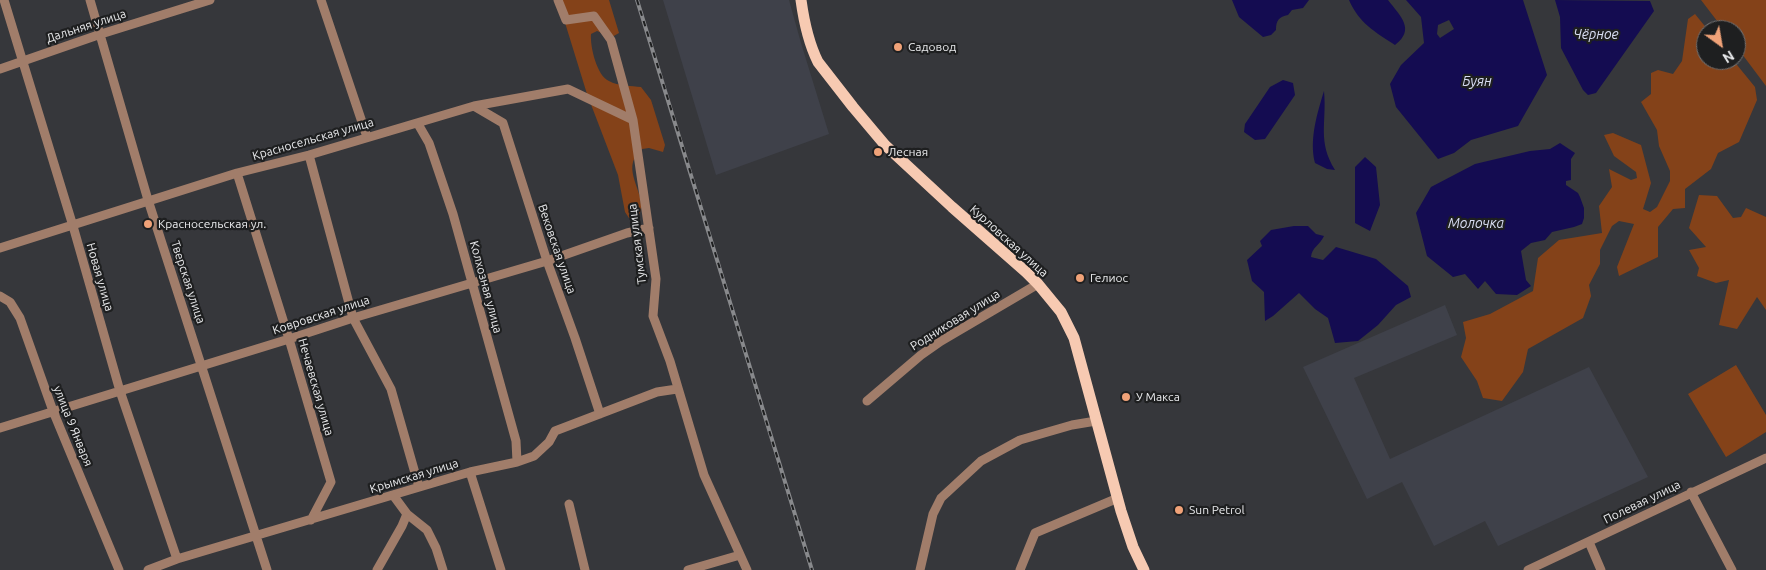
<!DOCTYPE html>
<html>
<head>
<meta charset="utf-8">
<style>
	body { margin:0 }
	#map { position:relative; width:1766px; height:570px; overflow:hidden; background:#36373b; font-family:Ubuntu,sans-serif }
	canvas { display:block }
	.north { position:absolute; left:1696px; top:20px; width:50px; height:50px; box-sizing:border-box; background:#1e1f20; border:1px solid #6f7072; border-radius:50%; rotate:148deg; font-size:14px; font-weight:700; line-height:20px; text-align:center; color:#e9eaec }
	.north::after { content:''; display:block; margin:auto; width:18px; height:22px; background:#f0a278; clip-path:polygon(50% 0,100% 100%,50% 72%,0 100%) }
</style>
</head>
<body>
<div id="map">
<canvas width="1766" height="570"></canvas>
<div class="north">N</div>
</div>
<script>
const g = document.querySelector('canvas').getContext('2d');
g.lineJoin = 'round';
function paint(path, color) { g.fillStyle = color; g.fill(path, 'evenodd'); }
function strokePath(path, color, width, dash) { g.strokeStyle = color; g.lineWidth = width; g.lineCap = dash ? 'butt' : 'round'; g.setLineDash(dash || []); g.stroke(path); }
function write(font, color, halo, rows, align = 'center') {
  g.font = font + ' Ubuntu,sans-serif'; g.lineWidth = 4.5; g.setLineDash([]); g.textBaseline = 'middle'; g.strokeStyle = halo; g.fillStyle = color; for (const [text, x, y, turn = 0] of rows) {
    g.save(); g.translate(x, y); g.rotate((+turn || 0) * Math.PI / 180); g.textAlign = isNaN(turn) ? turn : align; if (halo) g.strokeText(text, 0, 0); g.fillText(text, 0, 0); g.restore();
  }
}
const built = new Path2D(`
	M663,0H789L801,43L829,134L716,175Z
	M1445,305L1457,335L1354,378L1390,459L1589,367L1648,477L1498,546L1485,521L1434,546L1402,482L1367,499L1303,367Z`);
const green = new Path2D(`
	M558,0H609L619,33L612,37L597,31L591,34C590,47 597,76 609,81C618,86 632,86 641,87L651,100L665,145L663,152L649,148L642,149C639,153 634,158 633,162C628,181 651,202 636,220L629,218L625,212L618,175L587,94Z
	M1701,0H1766V86L1736,46V30H1724Z
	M1695,14L1708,30H1706V60H1733L1755,87L1757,100L1739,142L1718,153L1711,169L1685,189V208L1673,209L1658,227V257L1619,276L1617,267L1634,224L1619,221L1612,226L1600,250V264L1589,285L1591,296L1583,318L1528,349L1523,372L1502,401L1483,398L1477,381L1461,357L1466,338L1463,322L1490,314L1533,291L1538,258L1559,240L1602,233L1599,206L1612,187L1609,169L1631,180L1637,178L1636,172L1614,156L1604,135L1613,133L1641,145L1651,183L1643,209L1650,212L1657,207L1670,181V171L1659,146L1657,130L1641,102L1651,94V73L1658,70L1673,74L1682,61L1688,19Z
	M1699,195L1717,196L1733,218L1741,217L1746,208L1766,217V310L1757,297L1737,329L1719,325L1729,280L1716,283L1697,276L1699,268L1689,250L1706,247L1689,228Z
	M1736,365L1766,415V432L1726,457L1688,394Z`);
const water = new Path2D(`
	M1232,0H1309L1303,8L1292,10L1288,15C1279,17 1276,20 1276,30L1271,35L1263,37L1239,17Z
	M1349,0H1388C1400,16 1416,29 1395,45C1375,32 1359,23 1349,0Z
	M1406,0H1523L1547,75L1518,126L1471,140L1454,153L1438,159L1396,107L1390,84L1401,65L1424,43L1421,17ZM1449,20L1454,29L1440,38L1437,34L1438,25Z
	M1555,0L1650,1L1654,11L1596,93L1588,95L1583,90L1561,48L1560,17Z
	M1283,80L1293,83L1295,95L1265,139L1255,140L1244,132L1245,124L1270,87Z
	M1324,91C1327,123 1317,141 1335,170L1327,169L1315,163C1309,140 1317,114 1324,91Z
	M1560,143L1575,153L1571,159V180L1566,181V185L1578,193L1580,197L1584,208V218L1582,224L1574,227L1552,232L1545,240L1531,243L1521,251L1526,280L1531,286L1517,295L1496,294L1485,281L1478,289L1465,274L1453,277L1427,256L1416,213L1431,187L1475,164L1530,151L1550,149Z
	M1365,157L1376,167L1380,205L1370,231L1355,223V167Z
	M1294,226H1308L1316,234L1324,236C1320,245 1312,247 1311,257L1323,260L1336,247L1376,259L1408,286L1411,297L1396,305L1378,325L1358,341L1335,343L1328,318L1315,309L1299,293L1273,316L1265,321L1264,292L1252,281L1247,260L1262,246L1260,241L1271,230Z`);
const minor = new Path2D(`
	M4,0L73,226L120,391L177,559
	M90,0L148,200L267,570
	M321,0L367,137
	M558,0L566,20L594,16L611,40L633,120L656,279L653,316L670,361L704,475L747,570
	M0,69L101,34L210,0
	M474,106L503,123L547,261L575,338L600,414
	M418,124L429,143L453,214L516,441L517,462
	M309,155L353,318L391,389L419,487
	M237,173L289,339L331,482L311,520
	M0,248L237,173L309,155L474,106L568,89L633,120
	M0,296L10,302L20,318L53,411L119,570
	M867,401L921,355L941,341L1038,284
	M0,428L289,339L353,318L547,261L627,233L649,228
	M470,472L501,570
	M1691,492L1732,570
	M393,495L407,514L427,530L436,548L443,570
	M569,504L585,570
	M1589,542L1601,570
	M148,570L177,559L470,472L517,462L534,456L549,442L555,431L657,392L677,389
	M377,570L402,526L407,514
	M688,570L740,555
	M920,570L933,514L941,498L981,461L1020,440L1072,425L1096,421
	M1020,570L1035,533L1118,498
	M1528,570L1766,458`);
const major = new Path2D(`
	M801,0C804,22 808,42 818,62L853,107L885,145L952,207L1026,272L1038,284L1061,312L1074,338L1121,511L1133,547L1144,570`);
const rail = new Path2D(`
	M637,0C697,190 753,380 812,570`);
const markers = [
	[898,47,5,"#f0a278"],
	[878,152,5,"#f0a278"],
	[148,224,5,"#f0a278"],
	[1080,278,5,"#f0a278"],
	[1126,397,5,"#f0a278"],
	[1179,510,5,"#f0a278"]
];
const streetNames = [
	["Дальняя улица",86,26,-18],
	["Красносельская улица",313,139,-16],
	["Курловская улица",1009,241,42],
	["Тумская улица",637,244,-97],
	["Вековская улица",557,249,71],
	["Новая улица",100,277,74],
	["Тверская улица",188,282,72],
	["Колхозная улица",486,287,75],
	["Ковровская улица",321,315,-18],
	["Родниковая улица",955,320,-32],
	["Нечаевская улица",316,387,74],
	["улица 9 Января",73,426,68],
	["Крымская улица",414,476,-17],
	["Полевая улица",1642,502,-26]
];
const poiNames = [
	["Садовод",908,47],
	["Лесная",888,152],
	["Красносельская ул.",158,224],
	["Гелиос",1090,278],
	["У Макса",1136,397],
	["Sun Petrol",1189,510]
];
const waterNames = [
	["Чёрное",1596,34],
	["Буян",1477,81],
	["Молочка",1476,223]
];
paint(built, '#3f414a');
paint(green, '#844219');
paint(water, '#140c51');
strokePath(minor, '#a17d6a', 9);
strokePath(major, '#f7cab2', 11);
strokePath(rail, '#88898c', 4);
strokePath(rail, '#1e1f20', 2, [5.5]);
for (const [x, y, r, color] of markers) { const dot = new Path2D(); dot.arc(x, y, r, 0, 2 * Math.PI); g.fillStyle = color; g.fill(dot); strokePath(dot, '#1e1f20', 2); }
write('12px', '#e9eaec', '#1e1f20', streetNames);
write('12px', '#e9eaec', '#1e1f20', poiNames, 'left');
write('italic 14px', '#d8ddf2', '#1e1f20', waterNames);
</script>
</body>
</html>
